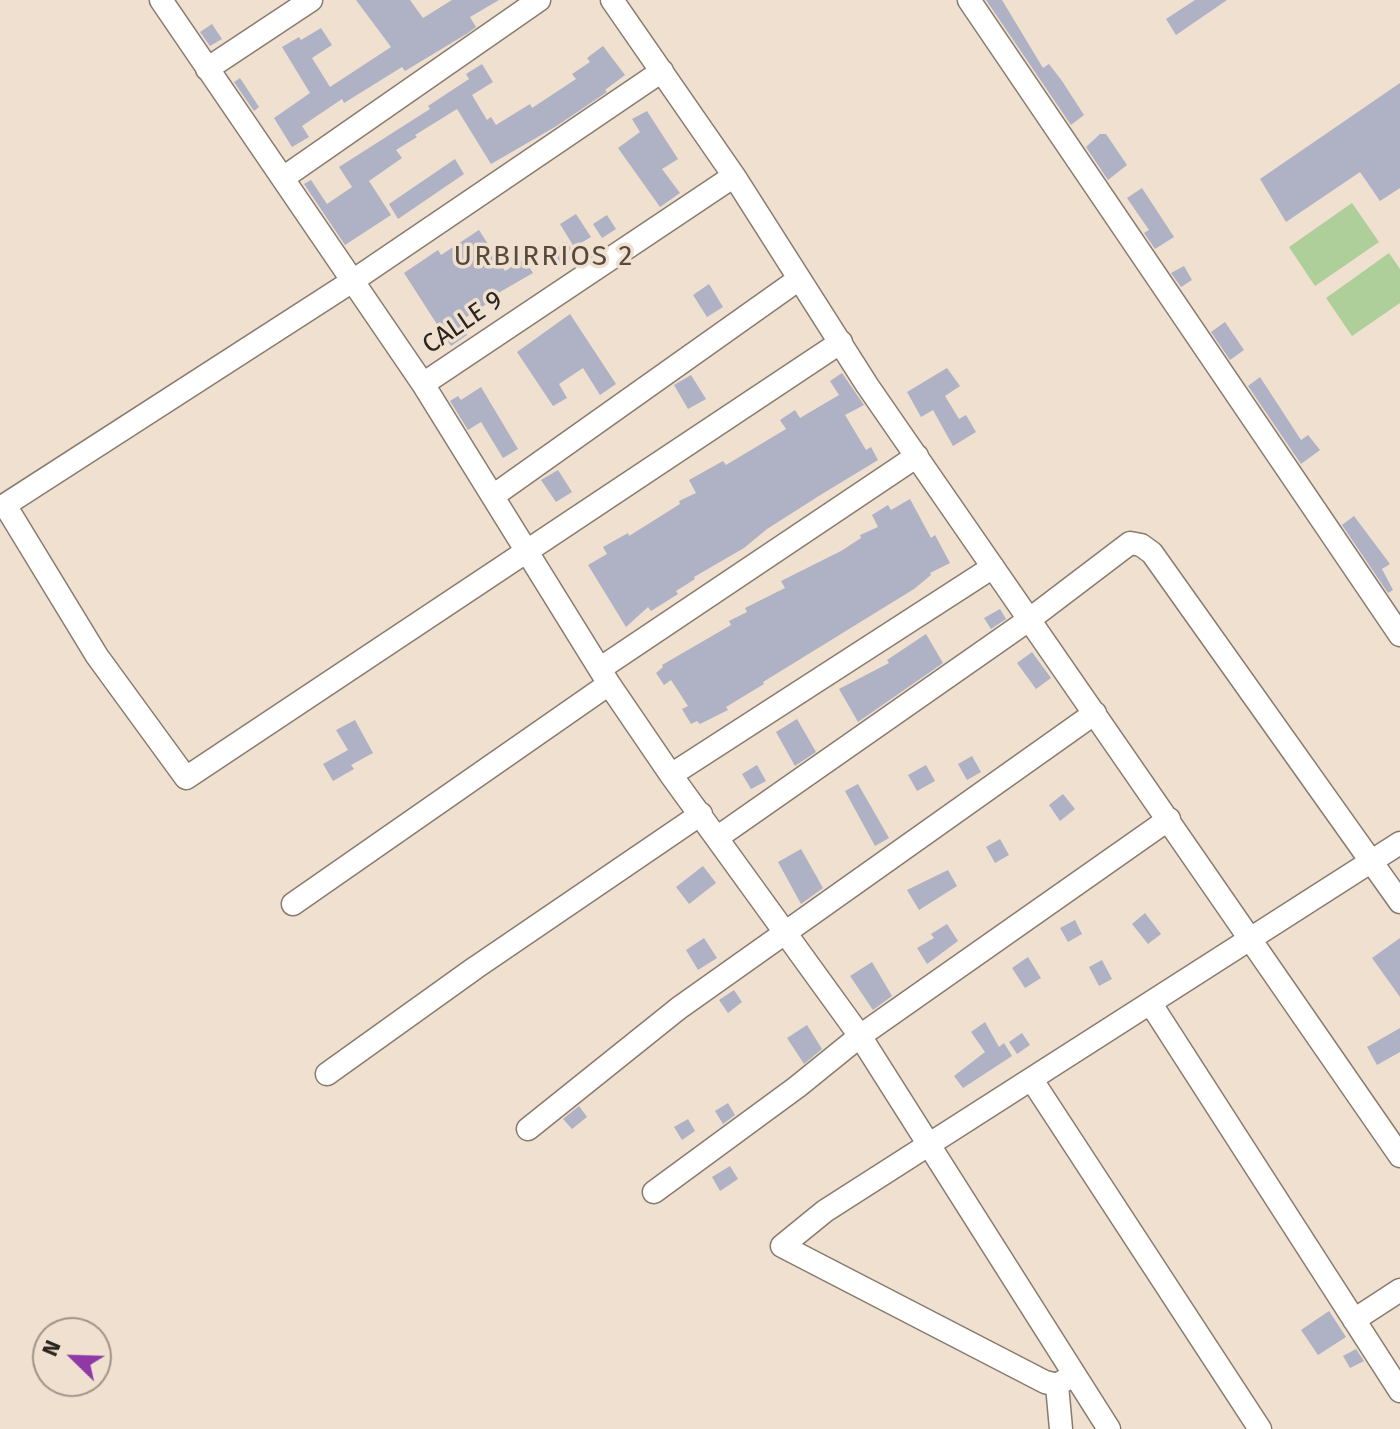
<!DOCTYPE html>
<html>
<head>
<meta charset="utf-8">
<style>
	body { margin:0 }
	#map { position:relative; width:1400px; height:1429px; overflow:hidden; background:#efe0d0; font-family:"Fira Sans",sans-serif }
	canvas { display:block }
	.north { position:absolute; left:32px; top:1317px; width:80px; height:80px; box-sizing:border-box; background:#efe0d0; border:2px solid #a09589; border-radius:50%; rotate:293deg; font-size:22px; font-weight:700; line-height:32px; text-align:center; color:#2a241e }
	.north::after { content:''; display:block; margin:auto; width:28px; height:36px; background:#8f39a7; clip-path:polygon(50% 0,100% 100%,50% 72%,0 100%) }
</style>
</head>
<body>
<div id="map">
<canvas width="1400" height="1429"></canvas>
<div class="north">N</div>
</div>
<script>
const g = document.querySelector('canvas').getContext('2d');
g.lineJoin = 'round';
function paint(path, color) { g.fillStyle = color; g.fill(path, 'evenodd'); }
function strokePath(path, color, width, dash) { g.strokeStyle = color; g.lineWidth = width; g.lineCap = dash ? 'butt' : 'round'; g.setLineDash(dash || []); g.stroke(path); }
function write(font, color, halo, rows, align = 'center') {
  g.font = font + ' "Fira Sans",sans-serif'; g.lineWidth = 7; g.setLineDash([]); g.textBaseline = 'middle'; g.strokeStyle = halo; g.fillStyle = color; for (const [text, x, y, turn = 0] of rows) {
    g.save(); g.translate(x, y); g.rotate((+turn || 0) * Math.PI / 180); g.textAlign = isNaN(turn) ? turn : align; if (halo) g.strokeText(text, 0, 0); g.fillText(text, 0, 0); g.restore();
  }
}
const green = new Path2D(`
	M1352,203L1379,242L1315,286L1289,247Z
	M1389,253L1400,269V303L1352,336L1326,298Z`);
const building = new Path2D(`
	M356,0H410L423,18L452,0H499L470,17L476,27L468,33L405,71L402,67L344,103L342,99L302,126L309,137L292,147L274,118L310,93L282,47L299,37L301,40L321,28L332,45L312,58L330,87L391,47Z
	M986,0H1002L1043,68L1049,64L1062,81L1084,115L1071,125Z
	M1195,0H1227L1176,35L1166,19Z
	M212,24L222,39L210,46L200,32Z
	M603,46L625,75L605,90L607,92L555,127L491,164L457,109L415,135L417,137L396,150L402,158L369,181L391,215L345,245L304,184L311,180L327,204L352,187L339,167L430,109L428,106L469,79L466,74L482,64L493,82L472,95L487,120L491,117L496,125L530,104L532,108L576,79L572,74L590,62L587,58Z
	M240,78L259,107L254,111L234,82Z
	M1400,83V188L1380,201L1360,172L1286,222L1260,179Z
	M647,111L678,159L662,169L680,193L660,207L618,148L640,132L632,119Z
	M1100,134H1106L1127,165L1108,180L1086,147Z
	M455,159L464,174L398,219L389,204Z
	M1142,188L1174,237L1155,249L1144,233L1149,230L1127,198Z
	M576,214L591,237L574,247L560,224Z
	M607,215L616,229L602,238L593,224Z
	M479,230L505,271L524,259L533,273L493,296L494,299L459,322L467,335L451,346L404,273L438,250L441,255Z
	M567,242L576,257L561,266L552,251Z
	M1184,266L1192,280L1181,287L1171,273Z
	M709,284L723,307L707,317L693,295Z
	M570,314L616,384L600,395L583,368L559,384L567,398L553,406L517,352Z
	M1225,322L1244,350L1230,360L1211,332Z
	M947,368L960,386L945,396L959,419L966,415L976,432L953,446L933,410L921,417L907,392Z
	M842,373L864,405L845,415L866,450L871,447L878,460L822,494L767,529L744,548L694,577L695,579L676,591L678,594L651,611L648,607L626,627L588,565L607,554L603,547L628,533L629,536L680,504L679,501L696,493L689,480L723,461L726,465L786,429L780,420L795,410L800,418L839,395L830,381Z
	M691,375L706,399L688,409L674,385Z
	M1260,377L1301,440L1308,435L1320,450L1301,464L1248,386Z
	M481,387L518,449L503,458L481,422L468,430L450,401L458,396L461,400Z
	M558,470L572,492L556,502L541,480Z
	M910,499L931,538L935,535L950,563L930,573L931,575L914,589L763,682L764,684L726,707L728,710L700,724L697,721L691,724L682,709L688,706L671,680L664,685L656,673L663,667L662,665L731,625L729,621L747,612L745,608L785,588L781,581L841,551L861,538L860,535L878,527L872,515L888,505L891,510Z
	M1354,516L1390,564L1382,569L1393,590L1388,593L1342,525Z
	M1000,609L1006,619L991,629L984,618Z
	M926,634L943,663L858,722L839,689L889,663L887,660Z
	M1032,652L1051,678L1036,689L1017,663Z
	M797,719L816,752L795,766L776,732Z
	M355,720L373,753L351,765L354,769L333,781L323,764L348,750L336,730Z
	M972,756L981,772L967,780L958,764Z
	M757,765L766,781L751,789L742,774Z
	M926,765L935,781L917,791L908,775Z
	M858,784L889,838L875,846L845,791Z
	M1063,794L1075,809L1060,821L1049,805Z
	M1000,839L1009,855L995,863L986,847Z
	M801,849L823,888L801,904L778,862Z
	M703,866L716,883L689,904L676,887Z
	M948,870L957,886L919,910L907,890Z
	M1145,913L1161,934L1148,944L1132,924Z
	M1075,920L1082,934L1068,942L1060,928Z
	M947,924L958,941L927,964L917,948L934,938L931,934Z
	M704,938L717,958L698,970L686,950Z
	M1400,938V997L1372,958Z
	M1028,957L1041,978L1025,988L1012,968Z
	M1102,960L1112,979L1099,986L1089,967Z
	M872,962L892,996L873,1010L850,976Z
	M734,990L742,1002L728,1013L719,1000Z
	M985,1022L999,1047L1004,1043L1012,1056L963,1088L954,1076L985,1052L971,1032Z
	M807,1025L822,1049L804,1064L787,1038Z
	M1400,1028V1052L1377,1065L1367,1047Z
	M1022,1033L1030,1045L1017,1054L1009,1042Z
	M728,1103L735,1115L723,1124L715,1111Z
	M579,1106L587,1117L572,1129L563,1119Z
	M688,1119L695,1131L682,1140L674,1127Z
	M730,1166L738,1179L720,1191L712,1177Z
	M1329,1311L1346,1337L1318,1355L1301,1330Z
	M1356,1349L1364,1361L1350,1368L1343,1356Z`);
const minor = new Path2D(`
	M161,0L423,384L609,684L671,775L860,1036L1109,1429
	M612,0L734,176L867,385L1400,1156
	M969,0L1400,635
	M207,69L311,0
	M662,71L354,280L5,505L97,656L186,778L841,342
	M283,178L539,0
	M423,384L734,176
	M493,496L799,279
	M601,668L917,456
	M671,775L993,567
	M718,837L1030,619L1130,543L1141,545L1152,553L1400,902
	M293,904L609,684
	M1151,1004L1400,1391
	M327,1074L475,968L701,814
	M1032,1080L1260,1429
	M528,1129L679,1008L1095,713
	M654,1192L797,1087L860,1036L1169,819
	M1354,1320L1400,1290
	M1073,1375L1057,1385L1045,1382L782,1246L825,1211L1400,843
	M1057,1385L1061,1429`);
const streetNames = [
	["CALLE 9",463,323,-34]
];
const neighbourhoodNames = [
	["URBIRRIOS 2",544,257]
];
paint(green, '#aecf99');
paint(building, '#afb1c4');
strokePath(minor, '#897b6d', 25);
strokePath(minor, '#fff', 22);
write('26px', '#2a241e', '#efe0d0', streetNames);
g.letterSpacing = '2px';
write('28px', '#574a3d', '#efe0d0', neighbourhoodNames);
g.letterSpacing = '0px';
</script>
</body>
</html>
